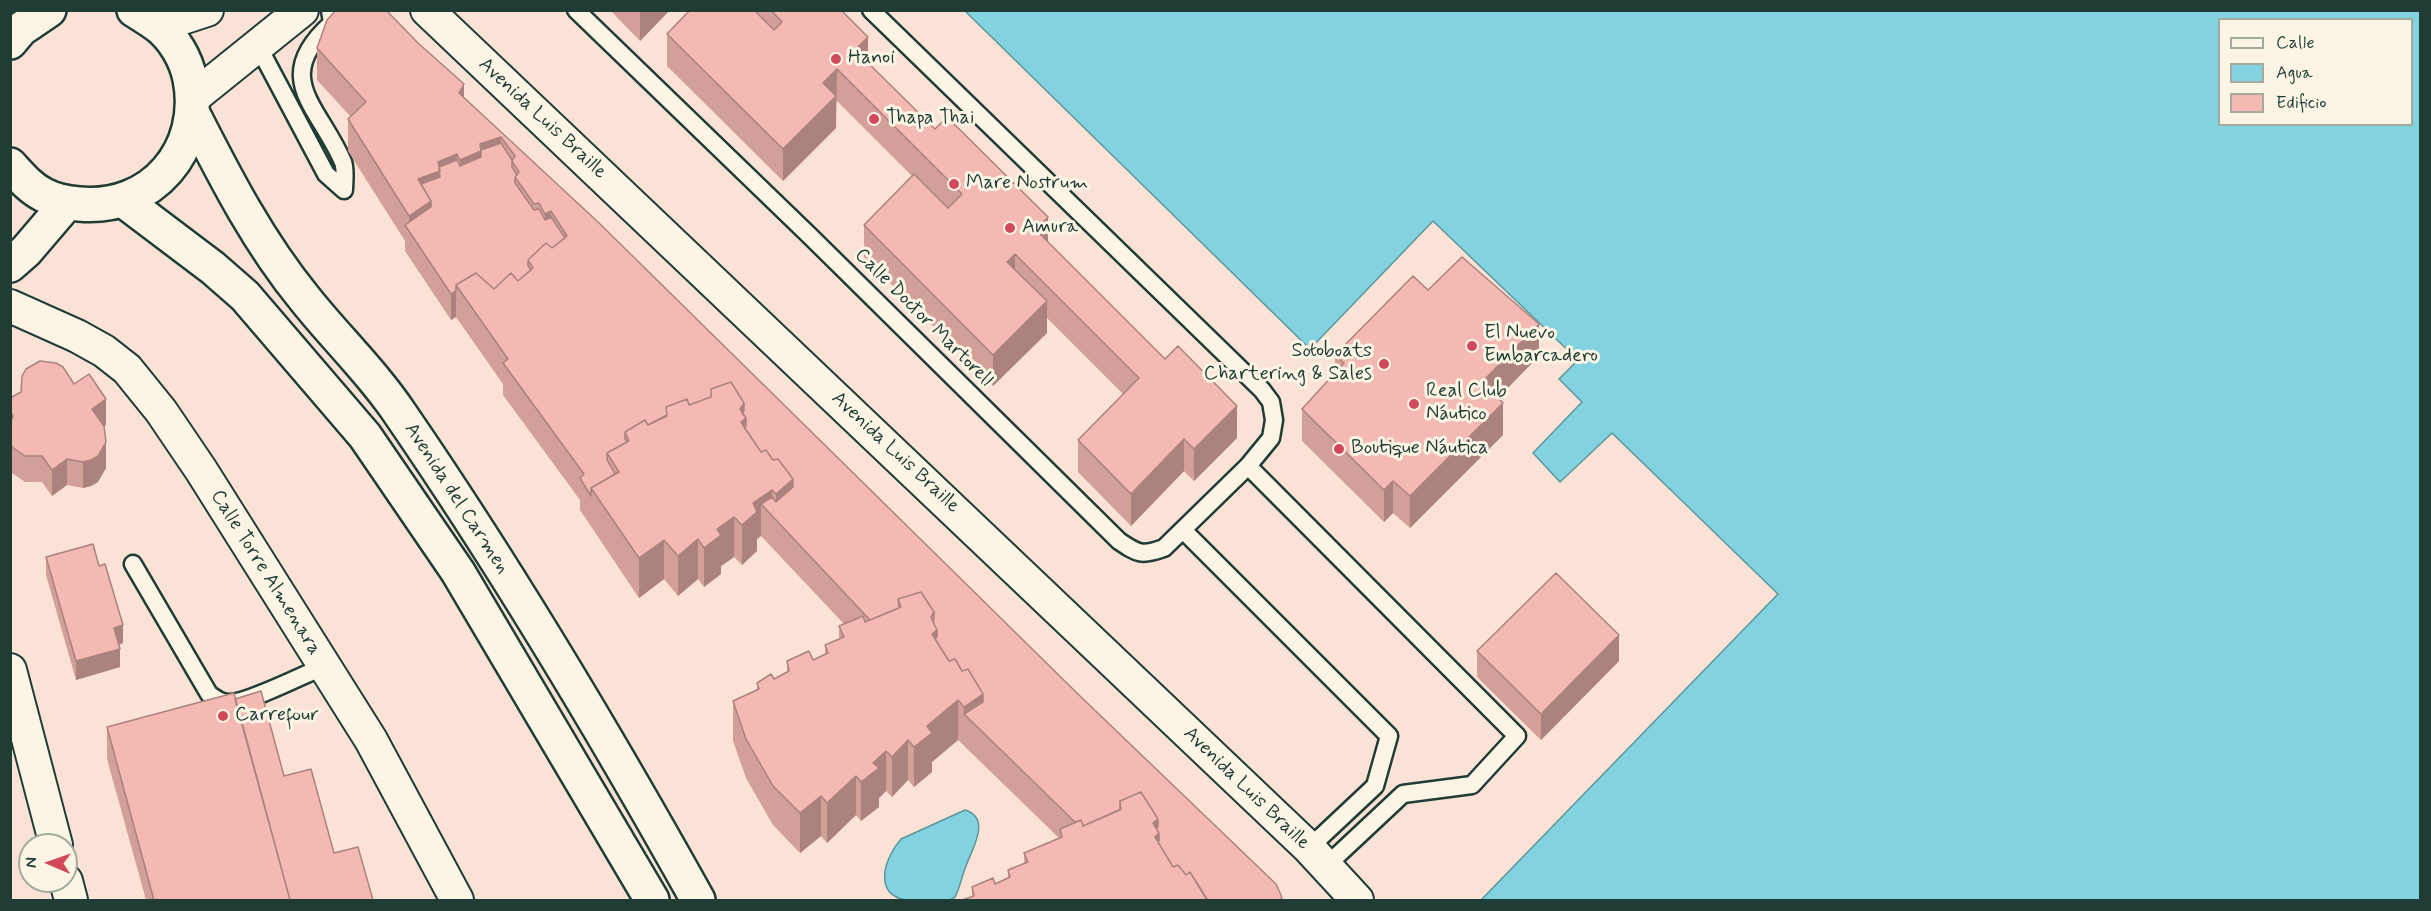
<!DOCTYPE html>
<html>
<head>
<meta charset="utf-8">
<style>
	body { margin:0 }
	#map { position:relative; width:2431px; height:911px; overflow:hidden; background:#fae3d6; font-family:Mynerve,sans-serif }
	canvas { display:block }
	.frame { position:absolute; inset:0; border:12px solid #1f3d34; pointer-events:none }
	.legend { position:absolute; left:2218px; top:18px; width:195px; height:108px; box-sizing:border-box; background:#fcf5e5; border:2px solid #a4ab9e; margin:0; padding:8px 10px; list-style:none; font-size:18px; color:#1f3d34 }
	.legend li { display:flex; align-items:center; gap:12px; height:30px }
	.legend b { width:30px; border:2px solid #a4ab9e }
	.north { position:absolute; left:18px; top:833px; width:60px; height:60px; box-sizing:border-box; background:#fcf5e5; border:2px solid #a4ab9e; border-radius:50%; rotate:272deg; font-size:16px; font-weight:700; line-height:24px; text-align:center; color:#1f3d34 }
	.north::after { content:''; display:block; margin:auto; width:21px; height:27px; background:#d1495b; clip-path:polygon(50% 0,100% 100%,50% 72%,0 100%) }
</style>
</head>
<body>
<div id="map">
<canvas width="2431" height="911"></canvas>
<div class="frame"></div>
<ul class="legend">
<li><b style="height:8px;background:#fcf5e5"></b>Calle</li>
<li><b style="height:16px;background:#83d2e0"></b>Agua</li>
<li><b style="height:16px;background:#f4b9b2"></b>Edificio</li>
</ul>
<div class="north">N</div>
</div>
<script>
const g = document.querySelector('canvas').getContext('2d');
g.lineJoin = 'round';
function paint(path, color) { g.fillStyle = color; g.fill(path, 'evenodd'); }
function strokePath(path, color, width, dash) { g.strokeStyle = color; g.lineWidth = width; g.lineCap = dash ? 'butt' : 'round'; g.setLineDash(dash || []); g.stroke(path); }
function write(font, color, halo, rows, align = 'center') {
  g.font = font + ' Mynerve,sans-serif'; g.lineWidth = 6; g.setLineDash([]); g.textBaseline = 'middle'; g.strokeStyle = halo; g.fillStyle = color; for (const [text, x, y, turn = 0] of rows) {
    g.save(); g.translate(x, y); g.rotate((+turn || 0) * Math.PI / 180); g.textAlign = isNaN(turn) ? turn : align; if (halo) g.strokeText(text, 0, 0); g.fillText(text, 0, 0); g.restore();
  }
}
const water = new Path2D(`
	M965,11H2420V900H1481L1778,594L1612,433L1560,482L1533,453L1582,402L1559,379L1578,360L1433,221L1310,349ZM2220,20H2412V124H2220Z
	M965,810C992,818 972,849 966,866C962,876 960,887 955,897L950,900C936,901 920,903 906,900C872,894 885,857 901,839Z`);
const lane = new Path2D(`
	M330,10L332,23C270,78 319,106 343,162C346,170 344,182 344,190
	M576,10L811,237L1119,541C1138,554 1142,556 1164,548L1248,466L1271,438L1274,420L1271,402L1262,390L871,10
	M257,44L326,174L344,190
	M1248,466L1517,736L1472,785L1403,794L1325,867
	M1184,531L1389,736L1375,786L1309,848
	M133,564L209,694C216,699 221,703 230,703C248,703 305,674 325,666`);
const street = new Path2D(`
	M427,10L1309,848L1357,900
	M158,26L207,10
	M194,97L302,10
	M10,306L77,336L104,351L127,369L161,411L201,470L371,740L457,900
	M10,670L56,845
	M66,881L71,900`);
const secondary = new Path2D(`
	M10,42L21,29L49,10
	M193,114C226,179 259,243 305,299C336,338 373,373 401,415C508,571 606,735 698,900
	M10,165C21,177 30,188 44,195C55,201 68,203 79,204C152,211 204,149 190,79C186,59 174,38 157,25C150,20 142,15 134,10
	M123,200L213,268L245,296L365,436L458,572L652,900
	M10,265L26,251L67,203`);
const wall = new Path2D(`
	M610,10H670L640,41Z
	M690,10H841L868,63L1048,243L1237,438L1194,481L1184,471L1131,526L1078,472V440L1123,394L1047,318V333L993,386L864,257V225L912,176L837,101L836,102V128L783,181L667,66V34Z
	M317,48L464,98L1079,695L1276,884L972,897V887L995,884L1008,878V870L1024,863V853L1059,838L958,740L932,762V772L914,787L908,780L892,797L886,791L879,798V807L861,821L856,815L827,843L821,836L800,853L773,825L746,778L733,741V701L757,690V683L774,679L787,672V661L813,660L825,654V645L839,639V626L844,624L761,536L757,539V551L742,565L734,557L721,566V574L704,587L698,579L678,596L664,579L639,598L580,510V500L503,395V384L456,317L451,320L405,251V241L348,151V119L351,117L317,80Z
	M1428,290L1539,356L1498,398L1503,435L1410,528L1393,513L1384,522L1302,441V409L1335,373V355Z
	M74,384L106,425L104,427L106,468L98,482L91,486L83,488L67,485L52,496L42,482H25L12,473L10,467V398Z
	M46,557L123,643L119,645L120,667L76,680L46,575Z
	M1477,651L1619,661L1541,740L1477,677Z
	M235,699L334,853L373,900H146L107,759V727Z`);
const shadedWall = new Path2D(`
	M640,10H670L640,41Z
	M868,37V69L855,50Z
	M837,69L836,128L783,181V149L823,83Z
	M464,84V116L459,93Z
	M501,137V169L460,192V160L480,144Z
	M457,154V186L409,231V216L418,179L438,162Z
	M551,211V243L545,246V214Z
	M1048,217V249L1036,230Z
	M1015,254V286L1007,262Z
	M456,291V317L451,320V294Z
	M1047,301V333L993,386V355Z
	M1539,324V356L1483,413V381Z
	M106,399V425L92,435V409Z
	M744,403L746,418V437L741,422L740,409Z
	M1503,403V435L1410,528V496Z
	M1237,406V438L1194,481V449Z
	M1184,439V471L1131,526V494Z
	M106,442V468L98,482L91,486L83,488V462Z
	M67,459V485L52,496V470Z
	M793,479V519L776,520V494Z
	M1393,481V513L1384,522V490Z
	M772,490V515L761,504V536L757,539V551L742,565V525L753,503Z
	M734,517V557L721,566V574L704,587V548L717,529Z
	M698,539V579L678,596V556Z
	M664,540V579L639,598V558Z
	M123,625V643L114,646V628Z
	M937,630V649L932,634Z
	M1619,635V661L1541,740V714Z
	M120,649V667L76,680V661Z
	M983,694V733L964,714V707Z
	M958,700V740L932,762V772L914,787V747L927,726Z
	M908,740V780L892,797V757Z
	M886,751V791L879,798V807L861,821V782L873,763Z
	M856,776V815L827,843V803Z
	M821,796V836L800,853V813Z
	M1158,819L1159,833V851L1155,837L1153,823Z`);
const building = new Path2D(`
	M336,10H386L418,43L464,84L459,93L598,222L1079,695L1276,884L1281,895L1282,900H1207L1190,872L1186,875L1178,865L1173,867L1158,842L1159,841V833L1156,828L1158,827V819L1141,792L1120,801V810L1083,826L1081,820L1075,822L964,714L983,702V694L968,669L962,671L955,659L949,661L935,639L937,637V630L933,622L934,620V612L921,592L898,599L899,608L870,620L761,504L772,497L776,502L793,487V479L778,459L773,460L766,450L761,452L744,427L746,426V418L742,413L744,411V403L731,382L711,389V397L689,405L687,399L666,407L667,416L648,425L645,420L625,432V439L627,442L607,453V460L615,474L591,488V496L580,478L584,474L503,363L508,359L456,285L476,273L494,289L511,273L518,281L533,268L528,260L546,243L552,248L567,236L551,211L545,214L539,203L534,204L515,177L519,172L512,161L515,156L501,137L480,144L481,151L460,160L457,154L438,162L440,171L418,179L431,201L409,216L348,119L366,102L317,48L327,20Z
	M690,10H754L774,30L782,22L771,10H841L868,37L855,50L935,129L947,117L1048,217L1036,230L1165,359L1178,346L1237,406L1194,449L1184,439L1131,494L1078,440L1139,378L1015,254L1007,262L1047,301L993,355L864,225L914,174L948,208L962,194L837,69L823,83L836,96L783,149L667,34Z
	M501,143L512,160V167L517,175L515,177V183L534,210L539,209L545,220L551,217L565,238L552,248L546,243L528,260V266L531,270L518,281L511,273L494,289L476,273L456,285V291L451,294L405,225L431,207V201L421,184L440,177L439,167L457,160L460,166L481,157V150Z
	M1462,257L1539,324L1483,381L1503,403L1410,496L1393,481L1384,490L1302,409L1344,363L1335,355L1413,276L1428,290Z
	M40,361L56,363L63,367L74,384L89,374L106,399L92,409L104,426L106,442L98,456L91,460L83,462L67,459L52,470L42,456H25L12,447L10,441V424L13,416L10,411V398L21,392L22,376L26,369Z
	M731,382L744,403L740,409L746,418L741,422L761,452L766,450L773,460L778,459L793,479L776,494L772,490L753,503L757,512L742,525L734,517L717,529L721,535L704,548L698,539L678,556L664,540L639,558L591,488L619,472L607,453L629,441L625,432L645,420L648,425L667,415L666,407L687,399L689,405L711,397V389Z
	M93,544L99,566L105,564L123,625L114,628L120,649L76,661L46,557Z
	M1556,573L1619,635L1541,714L1477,651Z
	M921,592L934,612L931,617L937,630L932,634L949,661L955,659L962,671L968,669L983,694L964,707L958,700L927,726L932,733L914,747L908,740L892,757L886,751L873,763L879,768L861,782L856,776L827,803L821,796L800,813L773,786L746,739L733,701L759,689L757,683L771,674L774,679L789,671L787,661L809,651L813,660L828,653L825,645L844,637L839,626L863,616L865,622L901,607L898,599Z
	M261,691L284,776L311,769L334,853L358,847L373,900H290L235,699Z
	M234,693L290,900H154L107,727Z
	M1141,792L1158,819L1153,823L1159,833L1155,837L1173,867L1178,865L1186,875L1190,872L1207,899L1205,900H962L974,896L972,887L993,878L995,884L1010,877L1008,870L1028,862L1024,853L1062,837L1060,829L1081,820L1083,826L1121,809L1120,801Z`);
const markers = [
	[836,59,6,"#d1495b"],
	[874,119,6,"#d1495b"],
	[954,184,6,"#d1495b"],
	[1010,228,6,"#d1495b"],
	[1472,346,6,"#d1495b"],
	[1384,364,6,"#d1495b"],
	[1414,404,6,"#d1495b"],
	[1339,449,6,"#d1495b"],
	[223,716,6,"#d1495b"]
];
const poiNames = [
	["Hanoi",848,59],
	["Thapa Thai",886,119],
	["Mare Nostrum",966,184],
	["Amura",1022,228],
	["El Nuevo",1484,334],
	["Embarcadero",1484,357],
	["Sotoboats",1372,352,"right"],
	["Chartering & Sales",1372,375,"right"],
	["Real Club",1426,392],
	["Náutico",1426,415],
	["Boutique Náutica",1351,449],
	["Carrefour",235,716]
];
const streetNames = [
	["Avenida Luis Braille",542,119,43],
	["Calle Doctor Martorell",923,318,45],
	["Avenida Luis Braille",895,453,43],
	["Avenida del Carmen",456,499,57],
	["Calle Torre Almenara",265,573,58],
	["Avenida Luis Braille",1246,789,44]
];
paint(water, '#83d2e0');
strokePath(water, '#5b969b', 1.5);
strokePath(lane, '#1f3d34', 21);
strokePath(street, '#1f3d34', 36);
strokePath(secondary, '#1f3d34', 38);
strokePath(lane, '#fcf5e5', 16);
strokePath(street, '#fcf5e5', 32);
strokePath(secondary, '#fcf5e5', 33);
paint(wall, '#d29f99');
paint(shadedWall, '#ab827d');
paint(building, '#f4b9b2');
strokePath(building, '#ab827d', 1.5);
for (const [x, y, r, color] of markers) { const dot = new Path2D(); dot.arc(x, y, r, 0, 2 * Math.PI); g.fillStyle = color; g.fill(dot); strokePath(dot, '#fcf5e5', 2); }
write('20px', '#1f3d34', '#fcf5e5', poiNames, 'left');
write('20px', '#1f3d34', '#fcf5e5', streetNames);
</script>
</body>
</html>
